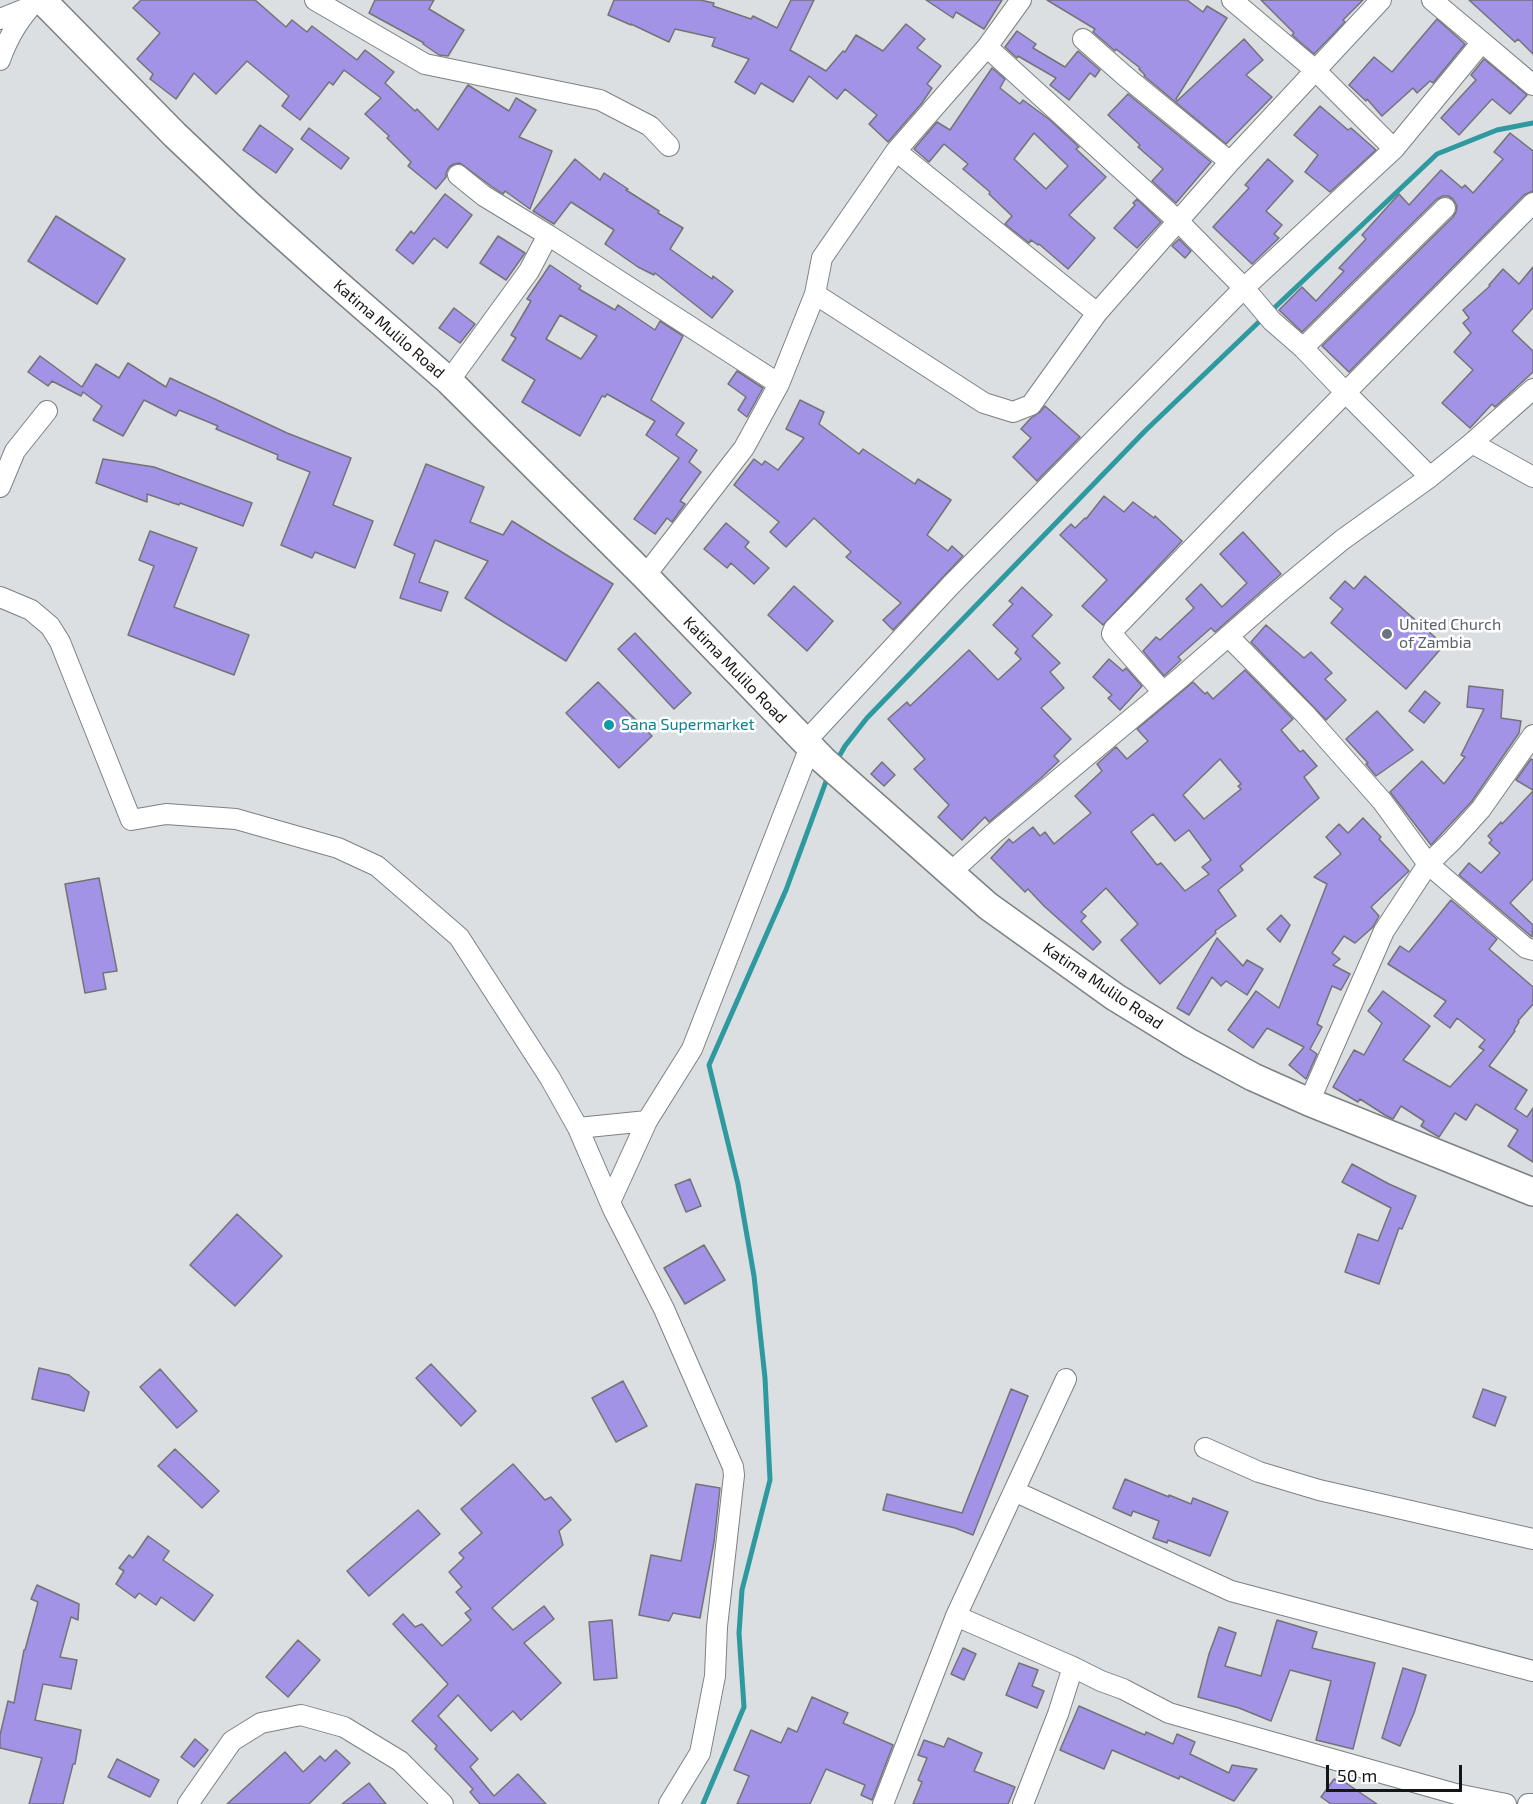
<!DOCTYPE html>
<html>
<head>
<meta charset="utf-8">
<style>
	body { margin:0 }
	#map { position:relative; width:1533px; height:1804px; overflow:hidden; background:#dbdfe2; font-family:"Exo 2",sans-serif }
	canvas { display:block }
	.scale { position:absolute; left:1326px; top:1765px; width:136px; height:27px; box-sizing:border-box; border:3px solid #141516; border-top:0; padding-left:8px; font-size:18px; line-height:21px; white-space:nowrap; color:#141516; -webkit-text-stroke:4px #fff; paint-order:stroke }
</style>
</head>
<body>
<div id="map">
<canvas width="1533" height="1804"></canvas>
<div class="scale">50 m</div>
</div>
<script>
const g = document.querySelector('canvas').getContext('2d');
g.lineJoin = 'round';
function strokePath(path, color, width, dash) { g.strokeStyle = color; g.lineWidth = width; g.lineCap = dash ? 'butt' : 'round'; g.setLineDash(dash || []); g.stroke(path); }
function paint(path, color) { g.fillStyle = color; g.fill(path, 'evenodd'); }
function write(font, color, halo, rows, align = 'center') {
  g.font = font + ' "Exo 2",sans-serif'; g.lineWidth = 5; g.setLineDash([]); g.textBaseline = 'middle'; g.strokeStyle = halo; g.fillStyle = color; for (const [text, x, y, turn = 0] of rows) {
    g.save(); g.translate(x, y); g.rotate((+turn || 0) * Math.PI / 180); g.textAlign = isNaN(turn) ? turn : align; if (halo) g.strokeText(text, 0, 0); g.fillText(text, 0, 0); g.restore();
  }
}
const stream = new Path2D(`
	M1270,312L1437,154L1497,130L1533,123
	M837,760L845,746L867,718L1145,431L1263,318
	M703,1804L744,1707L739,1633L742,1590L770,1480L765,1378L754,1276L738,1184L709,1065L786,890L828,776`);
const building = new Path2D(`
	M141,0H255L286,27L292,20L307,32L312,26L357,60L365,50L394,72L385,83L415,111L417,109L438,130L468,85L509,111L516,98L536,110L519,137L552,151L530,209L505,191L503,194L491,186L460,163L454,164L449,167L446,173V177L436,189L408,166L411,162L387,138L389,136L365,114L381,98L344,70L333,85L329,82L300,120L282,106L289,96L247,61L216,94L194,73L176,99L150,79L153,74L137,59L160,33L133,8Z
	M375,0H434L429,9L464,30L448,56L439,55L423,44L424,43L369,13Z
	M614,0H700L714,3L713,6L751,19L753,16L777,28L791,0H814L790,50L826,71L843,51L845,52L856,35L883,51L906,24L925,39L917,48L941,66L927,84L932,88L922,103L888,142L869,124L877,115L845,89L837,99L809,76L793,102L761,83L755,94L735,82L749,59L712,46L715,38L675,29L669,42L631,24V25L608,15Z
	M926,0H1002L984,29L956,12L953,18Z
	M1047,0H1187L1203,12L1207,6L1227,18L1176,99L1177,101L1244,39L1263,60L1246,75L1272,97L1226,144L1144,76L1145,75L1139,69L1140,68L1116,49L1115,51L1093,32L1095,29Z
	M1261,0H1363L1343,20L1345,22L1314,54L1292,35L1294,33Z
	M1469,0H1533V54L1518,39L1515,42Z
	M1437,19L1465,44L1433,83L1430,81L1417,93L1413,88L1382,116L1367,99L1366,101L1349,85L1374,57L1392,72Z
	M1017,31L1036,44L1033,48L1065,67L1078,51L1100,70L1095,77L1090,73L1069,100L1050,85L1056,78L1018,56L1017,58L1005,47Z
	M1484,59L1527,95L1510,114L1492,99L1459,135L1441,118L1476,80L1471,75Z
	M992,68L1005,79L1000,88L1020,104L1023,100L1050,120L1079,147L1076,149L1106,177L1069,215L1095,238L1068,269L1039,244L1038,245L1031,240L1029,243L1005,224L1012,216L989,194L990,192L963,169L968,164L944,144L929,162L914,149L937,122L950,130ZM1034,133L1068,166L1046,189L1014,159Z
	M1128,94L1211,162L1176,203L1152,181L1163,169L1138,147L1140,145L1108,115Z
	M1320,106L1348,130L1351,128L1376,150L1330,192L1305,172L1318,155L1294,135Z
	M260,125L293,149L276,173L243,150Z
	M309,128L349,158L341,169L301,139Z
	M1510,133L1533,151V191L1524,195L1349,372L1322,346L1453,217L1456,212L1457,206L1453,199L1448,196H1443L1437,199L1302,332L1279,310L1302,287L1316,301L1344,271L1339,268L1366,239L1362,235L1399,194L1409,205L1441,170L1462,188L1465,185L1473,193L1503,159L1494,152Z
	M575,159L600,180L604,173L628,189L626,190L659,211L658,213L683,228L670,249L712,279L713,276L733,291L712,318L655,273L654,275L638,267L605,244L614,230L571,202L554,224L533,211Z
	M1268,159L1293,181L1266,211L1282,225L1274,234L1279,238L1252,264L1213,227L1249,188L1245,185Z
	M445,194L472,215L447,248L434,238L413,264L396,250L411,231L414,234Z
	M1137,199L1161,222L1137,248L1114,228L1135,205L1133,203Z
	M56,216L125,259L97,304L28,261Z
	M498,236L525,253L506,280L480,263Z
	M1179,239L1191,251L1185,258L1172,246Z
	M550,265L581,286L579,289L615,310L618,305L655,330L660,321L683,336L651,400L684,423L676,435L697,450L689,462L701,472L680,501L685,504L672,522L667,518L655,534L634,519L679,458L646,435L655,421L607,394L605,397L602,396L580,436L522,402L535,380L502,360L516,338L511,335L531,301L527,299ZM560,315L597,336L581,359L546,339Z
	M1533,267V308L1512,331L1533,351V372L1495,407L1492,404L1470,428L1442,403L1473,370L1454,352L1471,333L1463,323L1469,318L1463,310L1490,286L1489,285L1503,269L1519,284Z
	M454,308L475,324L460,343L439,328Z
	M40,356L82,387L96,364L119,378L128,363L166,387L170,378L287,433L351,458L333,505L373,521L355,568L315,552L312,558L281,545L310,472L277,459L278,455L216,429L218,426L179,410L176,416L144,400L123,436L93,420L102,406L83,392L81,396L52,381L48,386L28,372Z
	M737,371L763,388L747,417L738,410L746,397L728,384Z
	M800,400L824,412L819,424L859,454L863,449L915,484L918,479L951,500L927,535L948,551L952,546L963,556L893,630L883,620L901,603L846,557L851,552L814,518L786,547L770,532L779,522L734,485L754,459L762,465L765,461L778,470L804,438L786,429Z
	M1045,406L1080,437L1037,481L1013,457L1031,438L1021,429L1031,418L1040,412Z
	M103,459L154,467L252,503L243,526L180,503L179,505L147,494V502L96,483Z
	M426,464L484,487L470,522L503,535L512,521L613,584L566,661L465,598L488,561L435,540L419,582L448,592L441,611L400,598L415,554L394,545Z
	M1104,496L1124,512L1133,502L1154,518L1155,516L1182,541L1103,625L1082,606L1107,580L1060,535L1071,524L1075,528L1085,518L1086,519Z
	M726,523L749,542L745,547L769,568L754,584L731,563L727,568L704,549Z
	M150,531L197,548L174,607L249,635L234,675L128,635L154,566L139,560Z
	M1243,532L1281,574L1215,632L1211,628L1178,657L1181,660L1164,676L1143,651L1156,637L1160,640L1194,608L1186,599L1201,584L1222,607L1247,583L1220,554Z
	M1365,576L1444,645L1406,689L1331,623L1343,609L1330,598L1345,581L1354,589Z
	M794,586L833,621L807,651L768,615Z
	M1022,587L1052,615L1032,636L1060,663L1050,672L1064,688L1041,708L1071,739L1054,756L1059,761L1041,778L989,822L985,817L962,840L938,817L949,805L914,769L925,759L888,719L907,702L910,706L969,650L998,680L1021,659L1015,653L1018,649L993,625L1013,604L1009,601Z
	M1266,625L1304,658L1311,652L1332,673L1325,679L1346,700L1326,720L1251,642Z
	M635,633L691,693L674,709L618,649Z
	M1109,659L1123,671L1126,668L1142,686L1120,710L1108,698L1112,695L1093,677Z
	M1245,670L1293,719L1281,730L1300,752L1303,750L1317,766L1304,777L1319,798L1240,866L1243,870L1218,890L1236,916L1215,931L1216,933L1160,984L1121,940L1138,924L1106,888L1081,912L1086,916L1081,921L1101,942L1093,950L1044,906L1028,889L1025,892L991,858L1009,839L1013,843L1033,827L1040,836L1045,832L1054,844L1091,813L1075,796L1102,771L1097,764L1116,747L1127,759L1148,741L1137,729L1193,682L1205,694L1207,692L1213,699ZM1220,759L1241,784L1238,786L1241,789L1204,819L1183,795ZM1153,814L1175,841L1189,830L1211,860L1202,867L1209,874L1185,891L1161,863L1157,865L1131,832Z
	M598,682L652,736L619,768L566,713Z
	M1469,686L1503,690L1501,718L1521,721L1519,733L1472,801L1431,845L1390,792L1422,761L1444,784L1465,757L1461,755L1484,709L1467,707Z
	M1425,691L1440,703L1424,723L1409,711Z
	M1377,711L1413,750L1376,776L1366,764L1368,763L1346,739Z
	M1531,759L1533,760V790L1516,780Z
	M882,762L895,775L884,786L871,774Z
	M1533,791V879L1510,903L1533,925L1532,937L1459,875L1469,863L1481,873L1500,853L1489,843L1492,840L1488,836L1501,822L1502,824Z
	M1363,818L1381,837L1379,839L1409,871L1371,907L1379,916L1373,927L1355,943L1344,936L1332,953L1340,959L1333,965L1350,974L1341,990L1332,986L1317,1024L1322,1027L1310,1049L1317,1054L1306,1079L1289,1065L1304,1047L1267,1028L1253,1048L1228,1030L1256,991L1279,1008L1327,884L1314,877L1341,854L1326,837L1339,824L1348,833Z
	M99,878L117,971L103,973L106,989L85,993L65,884Z
	M1451,900L1497,939L1489,949L1533,987V1004L1518,1021L1519,1022L1514,1030L1515,1031L1489,1066L1527,1090L1515,1109L1527,1117L1533,1108V1162L1508,1146L1518,1130L1476,1104L1466,1120L1455,1113L1439,1137L1421,1126L1424,1121L1401,1106L1393,1119L1385,1115L1360,1099L1358,1102L1333,1087L1354,1050L1364,1055L1382,1023L1368,1011L1383,991L1430,1026L1403,1060L1450,1087L1484,1050L1479,1047L1485,1040L1457,1018L1450,1028L1434,1016L1446,1001L1388,964L1400,946L1409,952Z
	M1281,915L1290,925L1280,942L1267,929Z
	M1217,938L1243,966L1247,960L1263,969L1247,995L1226,981L1221,986L1212,977L1189,1015L1177,1008Z
	M1352,1164L1389,1184L1416,1196L1402,1229L1399,1228L1379,1284L1345,1272L1358,1234L1378,1241L1391,1208L1342,1182Z
	M690,1179L701,1206L686,1212L675,1185Z
	M237,1214L282,1256L235,1306L190,1265Z
	M704,1245L725,1280L685,1304L664,1268Z
	M431,1364L476,1411L461,1426L416,1378Z
	M39,1368L69,1375L89,1392L84,1411L32,1399Z
	M160,1369L197,1411L177,1428L140,1387Z
	M623,1381L647,1426L616,1442L592,1398Z
	M1011,1389L1028,1396L973,1535L955,1528L883,1510L887,1494L962,1513Z
	M1483,1389L1506,1397L1495,1426L1473,1417Z
	M175,1449L219,1491L202,1508L158,1466Z
	M513,1464L545,1500L551,1497L571,1520L559,1531L563,1545L492,1608L513,1630L544,1606L554,1619L524,1643L561,1683L521,1720L513,1711L491,1731L458,1695L438,1716L478,1759L470,1767L494,1796L518,1774L546,1804H480L470,1792L473,1789L435,1749L437,1746L412,1721L448,1684L393,1624L403,1614L415,1627L422,1624L442,1646L471,1620L465,1613L471,1609L456,1592L462,1587L449,1572L464,1558L459,1553L482,1533L461,1509Z
	M1125,1479L1169,1497V1495L1191,1504L1193,1498L1228,1512L1210,1556L1168,1540L1167,1543L1153,1538L1159,1521L1133,1511L1131,1516L1113,1508Z
	M696,1484L720,1488L714,1542L700,1618L673,1613L669,1621L639,1615L651,1555L681,1561Z
	M418,1510L440,1534L369,1596L347,1571Z
	M148,1536L169,1551L163,1560L213,1595L194,1621L161,1597L156,1605L139,1593L135,1598L116,1584L124,1571L119,1568L129,1555L133,1558Z
	M37,1585L79,1604L78,1620L71,1617L60,1657L77,1660L71,1689L43,1684L35,1720L81,1730L75,1764H73L63,1804H29L42,1758L0,1748V1735L8,1701L14,1703L24,1650H25L38,1602L31,1599Z
	M612,1620L617,1678L594,1680L589,1622Z
	M1277,1620L1317,1632L1312,1648L1375,1663L1353,1749L1316,1740L1331,1681L1290,1670L1271,1721L1239,1708L1198,1697L1209,1654L1219,1627L1236,1633L1225,1666L1261,1676Z
	M298,1640L320,1660L288,1697L266,1677Z
	M963,1648L976,1654L964,1680L951,1674Z
	M1019,1663L1038,1670L1032,1686L1044,1691L1037,1708L1006,1695Z
	M1403,1668L1426,1675L1414,1713L1400,1746L1382,1738Z
	M812,1697L848,1713L843,1723L893,1745L872,1800L861,1795L865,1785L826,1769L810,1804H737L749,1776L734,1770L751,1730L781,1743L788,1728L797,1732Z
	M1079,1706L1145,1735L1146,1732L1173,1744L1177,1734L1195,1742L1190,1754L1229,1773L1232,1765L1257,1769L1234,1801L1180,1776L1179,1779L1112,1750L1104,1769L1060,1750Z
	M948,1738L982,1753L974,1771L1015,1787L1008,1804H913L922,1782L918,1780L927,1758L918,1755L924,1740L944,1747Z
	M195,1739L208,1750L194,1767L181,1757Z
	M336,1750L350,1763L309,1804H227L285,1752L303,1772L320,1756L325,1761Z
	M117,1759L159,1780L150,1797L108,1777Z
	M1334,1779L1346,1783L1377,1804H1331L1321,1797Z
	M369,1783L386,1804H342Z`);
const street = new Path2D(`
	M315,0L425,64L600,100L650,126L669,146
	M1232,0L1315,70L1394,149
	M0,19L30,7
	M1083,39L1125,76L1230,162
	M1482,42L1533,85
	M987,47L1178,221L1244,288L1394,149L1482,42L1432,0
	M0,60C8,37 20,17 37,0
	M896,151L1097,313
	M458,175L484,196L548,235L779,384
	M815,294L984,403L1013,412L1031,405L1097,313L1230,162L1381,0
	M1303,348L1445,208
	M449,381L529,271L548,235
	M1472,443L1533,477
	M0,487L15,451L47,411
	M645,576L744,448L779,384L815,294L822,258L896,151L987,47L1021,0
	M0,597L31,610L50,626L60,642L131,820L166,814L236,819L338,848L377,866L459,937L550,1078L578,1128L613,1209L664,1309L733,1467L734,1475L717,1627L715,1676L700,1753L669,1804
	M1228,636L1305,714L1382,801L1428,864L1526,948L1533,950
	M1163,692L1116,639L1112,634L1114,629L1253,486L1533,203
	M805,742L951,585L1244,288L1272,321L1303,348L1346,393L1430,477
	M950,873L993,834L1179,679L1279,592L1342,540L1430,477L1472,443L1533,389
	M1309,1102L1384,931L1428,864L1452,841L1481,809L1533,735
	M578,1128L647,1121L692,1049L810,747
	M610,1202L647,1121
	M1205,1448L1259,1472L1319,1490L1533,1539
	M1014,1491L1231,1591L1533,1671
	M956,1616L1073,1667L1101,1681L1123,1689L1169,1713L1456,1794L1506,1804
	M188,1804L232,1741L261,1723L301,1715L344,1727L400,1761L443,1804
	M883,1804L956,1616L1066,1379
	M1023,1804L1058,1714L1073,1667
	M1528,1804H1533`);
const secondary = new Path2D(`
	M42,0L175,135L249,205L333,280L449,381L645,576L823,760L988,906L1115,997L1190,1043L1253,1077L1309,1102L1533,1192`);
const markers = [
	[1387,634,6,"#6b7280"],
	[609,725,6,"#0f9aa8"]
];
const streetNames = [
	["Katima Mulilo Road",389,329,41],
	["Katima Mulilo Road",735,670,46],
	["Katima Mulilo Road",1103,986,34]
];
const worshipNames = [
	["United Church",1399,625],
	["of Zambia",1399,643]
];
const cultureNames = [
	["Sana Supermarket",621,725]
];
strokePath(stream, '#2f99a0', 5);
paint(building, '#a293e7');
strokePath(building, '#747377', 1.5);
strokePath(street, '#7d8183', 22);
strokePath(secondary, '#7d8183', 30);
strokePath(street, '#fff', 20);
strokePath(secondary, '#fff', 27);
for (const [x, y, r, color] of markers) { const dot = new Path2D(); dot.arc(x, y, r, 0, 2 * Math.PI); g.fillStyle = color; g.fill(dot); strokePath(dot, '#fff', 2); }
write('16px', '#141516', '#fff', streetNames);
write('16px', '#5b616d', '#fff', worshipNames, 'left');
write('16px', '#0d838f', '#fff', cultureNames, 'left');
</script>
</body>
</html>
